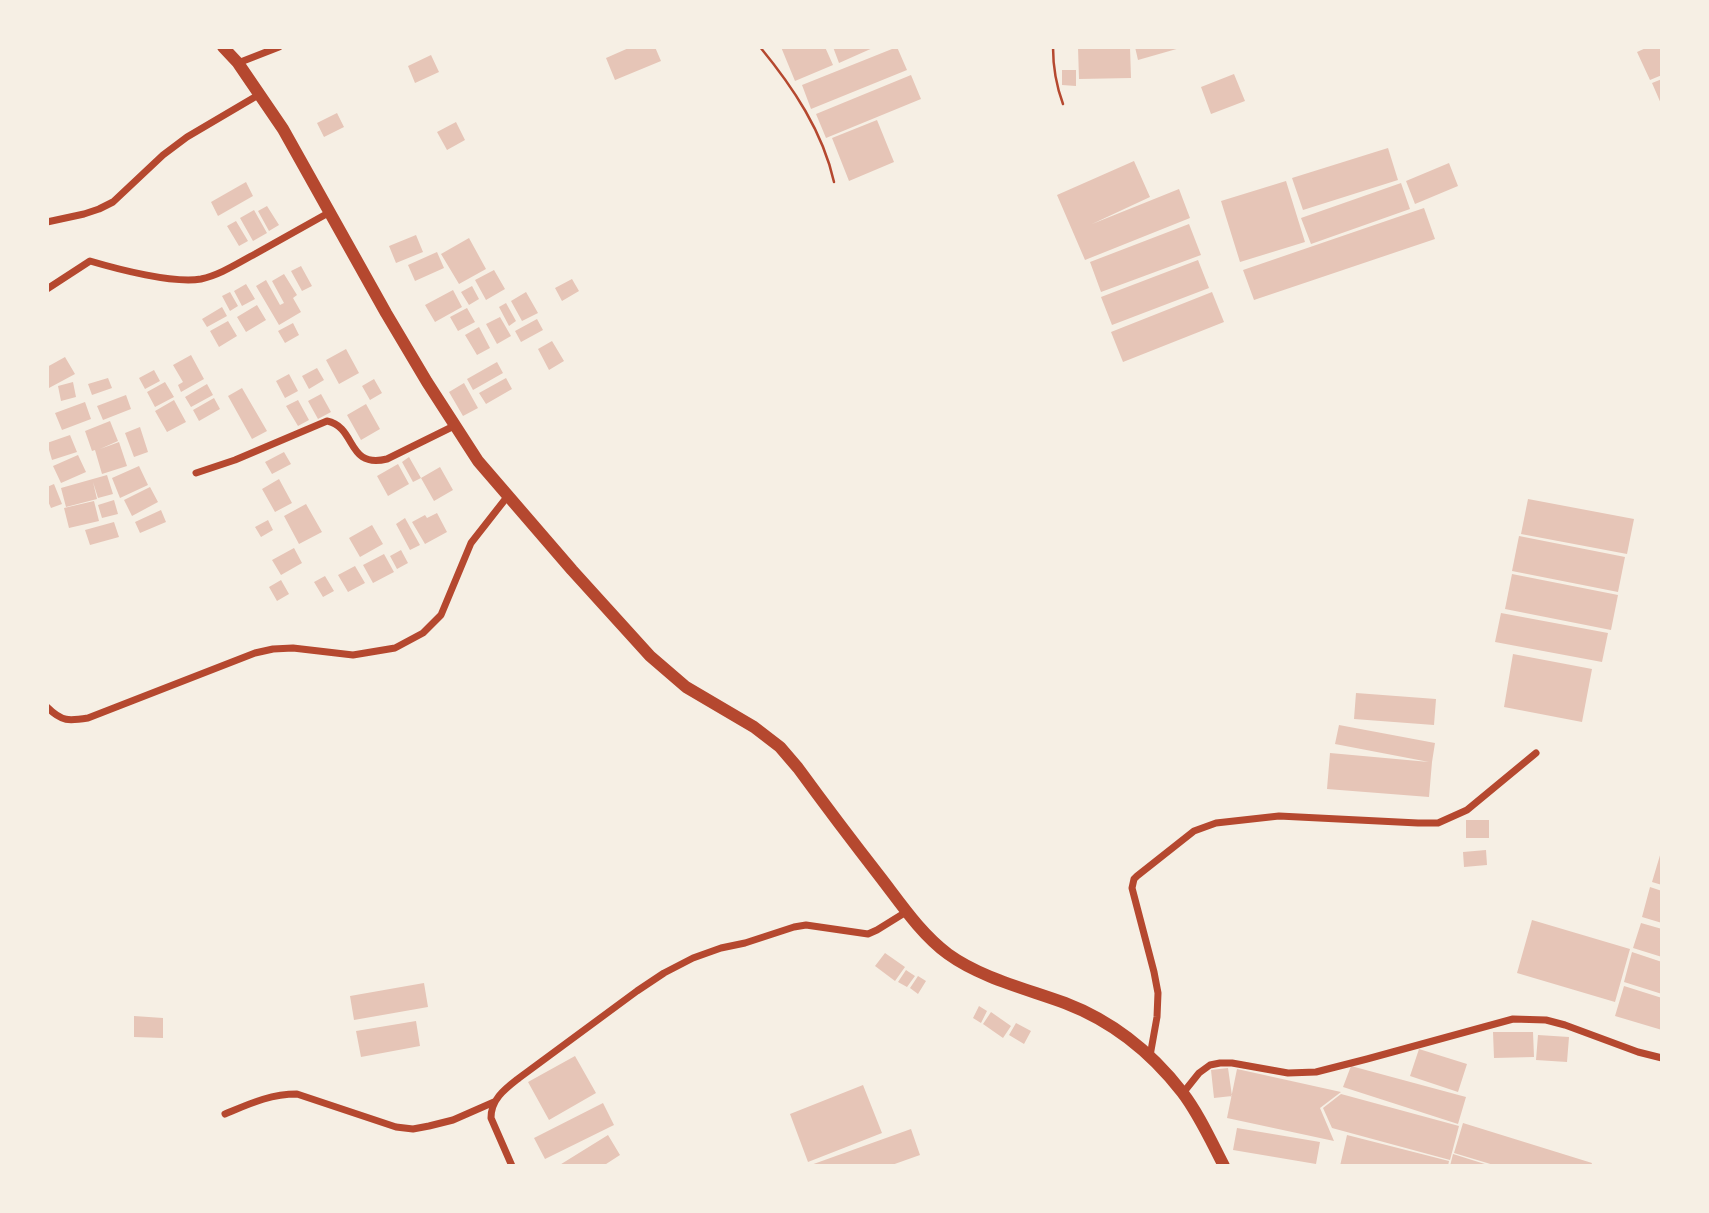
<!DOCTYPE html>
<html>
<head>
<meta charset="utf-8">
<style>
	body { margin:0 }
	#map { position:relative; width:1709px; height:1213px; overflow:hidden; background:#f6efe4; font-family:"PT Serif",serif }
	canvas { display:block }
	.frame { position:absolute; inset:0; border:49px solid #f6efe4; pointer-events:none }
</style>
</head>
<body>
<div id="map">
<canvas width="1709" height="1213"></canvas>
<div class="frame"></div>
</div>
<script>
const g = document.querySelector('canvas').getContext('2d');
g.lineJoin = 'round';
function paint(path, color) { g.fillStyle = color; g.fill(path, 'evenodd'); }
function strokePath(path, color, width, dash) { g.strokeStyle = color; g.lineWidth = width; g.lineCap = dash ? 'butt' : 'round'; g.setLineDash(dash || []); g.stroke(path); }
const building = new Path2D(`
	M631,47H655L661,61L615,80L606,58Z
	M781,47H825L833,65L795,81Z
	M833,47H875L839,63Z
	M897,47L907,70L811,109L802,85Z
	M1078,47H1130L1131,78L1079,79Z
	M1135,47H1180V48L1138,60Z
	M1648,47H1662V75L1650,80L1637,52Z
	M431,55L439,72L415,83L408,66Z
	M1062,70H1076V86L1062,85Z
	M1234,74L1245,101L1211,114L1201,87Z
	M911,75L921,99L826,138L816,114Z
	M1662,79V106L1652,83Z
	M337,113L344,127L324,137L317,123Z
	M877,120L894,162L849,181L832,138Z
	M456,122L465,140L447,150L437,132Z
	M1388,148L1398,180L1303,210L1292,178Z
	M1134,161L1150,197L1092,224L1179,189L1190,218L1085,260L1057,195Z
	M1449,163L1458,186L1415,204L1406,181Z
	M1286,181L1305,242L1240,262L1221,201Z
	M246,182L253,196L218,216L211,202Z
	M1401,183L1410,209L1311,244L1301,218Z
	M267,206L279,225L269,231L258,211Z
	M1424,208L1435,239L1254,300L1243,270Z
	M254,210L267,233L253,241L240,218Z
	M236,221L248,241L239,246L227,226Z
	M1189,224L1201,255L1101,292L1090,262Z
	M416,235L423,252L396,263L389,246Z
	M469,238L486,269L459,284L441,254Z
	M437,252L444,268L415,281L408,265Z
	M1198,260L1209,288L1112,325L1101,297Z
	M301,266L312,286L302,291L291,271Z
	M494,270L505,289L486,300L475,280Z
	M284,274L297,295L293,298L301,312L279,325L256,286L266,280L280,305L284,303L272,281Z
	M572,279L579,291L562,301L555,288Z
	M246,284L255,299L242,306L234,291Z
	M472,286L479,299L469,305L461,292Z
	M453,290L462,307L435,322L425,305Z
	M230,292L238,306L230,311L222,296Z
	M526,292L538,313L522,321L511,301Z
	M1212,292L1224,322L1123,362L1111,332Z
	M506,303L516,321L509,326L499,307Z
	M257,305L266,320L246,332L237,317Z
	M222,307L227,316L207,327L202,319Z
	M467,308L475,322L458,331L450,317Z
	M500,317L511,336L497,344L486,324Z
	M537,319L543,330L521,342L515,331Z
	M228,321L237,336L219,347L210,331Z
	M293,323L299,335L285,343L278,331Z
	M479,327L490,348L477,355L465,335Z
	M552,341L564,361L549,370L538,349Z
	M346,349L359,373L339,384L326,360Z
	M191,355L204,379L181,392L178,385L183,382L173,365Z
	M65,357L75,374L49,388L47,384V367Z
	M497,362L503,373L473,390L467,379Z
	M317,368L324,380L309,389L302,376Z
	M154,370L160,381L145,389L139,378Z
	M289,374L298,391L285,398L276,381Z
	M108,378L112,388L92,395L88,384Z
	M506,378L512,389L486,404L479,393Z
	M374,379L382,393L370,400L362,386Z
	M73,382L76,397L61,401L58,386Z
	M165,382L174,397L155,407L147,392Z
	M464,383L478,408L463,416L449,392Z
	M207,384L213,395L191,407L185,397Z
	M242,388L267,431L252,439L228,396Z
	M321,394L331,412L318,419L308,401Z
	M126,395L131,409L103,420L97,406Z
	M214,398L220,409L199,421L193,410Z
	M174,400L186,422L167,432L155,411Z
	M298,400L309,420L298,426L286,406Z
	M85,402L91,419L62,430L55,413Z
	M366,404L380,429L361,440L347,415Z
	M110,421L118,441L100,449L119,442L127,466L102,474L95,450L92,451L85,431Z
	M140,427L148,452L134,457L125,433Z
	M70,435L77,452L52,460L47,443Z
	M284,452L291,464L272,474L265,462Z
	M78,455L86,472L61,483L53,466Z
	M409,457L421,478L413,482L402,462Z
	M398,464L409,484L388,496L377,476Z
	M139,466L148,485L120,498L112,478Z
	M440,467L453,490L434,501L421,478Z
	M107,475L113,494L98,498L93,482L97,499L66,507L61,488Z
	M279,479L292,503L275,512L262,489Z
	M54,484L62,504L51,508L47,499V487Z
	M150,487L158,502L132,516L124,500Z
	M1528,499L1634,519L1627,554L1521,534Z
	M114,500L118,514L102,518L98,505Z
	M94,501L99,521L69,528L64,508Z
	M306,504L322,532L299,544L284,516Z
	M161,510L166,522L140,533L135,522Z
	M437,513L447,532L425,544L412,522L425,515L427,518Z
	M405,518L420,545L410,550L396,524Z
	M268,520L273,530L261,537L255,527Z
	M114,522L119,537L90,545L85,530Z
	M372,525L383,544L360,557L349,538Z
	M1519,536L1625,557L1618,592L1512,571Z
	M294,548L302,563L281,575L272,560Z
	M401,550L408,563L397,569L390,556Z
	M384,554L394,572L373,583L363,565Z
	M355,566L365,583L348,592L338,575Z
	M1512,574L1618,595L1611,630L1505,609Z
	M325,576L334,591L323,597L314,582Z
	M281,580L289,594L277,601L269,587Z
	M1501,613L1608,633L1602,662L1495,642Z
	M1513,654L1592,669L1582,722L1504,707Z
	M1356,693L1436,699L1434,725L1354,719Z
	M1339,725L1435,743L1432,762L1429,797L1327,789L1330,753L1429,762L1335,744Z
	M1466,820H1489V838H1466Z
	M1486,850L1487,865L1464,867L1463,852Z
	M1661,852L1662,853V885L1652,882Z
	M1650,887L1662,891V923L1642,917Z
	M1532,920L1630,949L1615,1002L1517,973Z
	M1641,923L1662,929V957L1633,948Z
	M1632,952L1662,962V994L1624,982Z
	M885,953L905,967L895,981L875,966Z
	M906,970L915,976L907,987L898,982Z
	M918,976L926,981L918,994L910,988Z
	M424,983L428,1007L354,1020L350,996Z
	M1624,986L1662,998V1030L1615,1016Z
	M979,1006L987,1011L981,1023L973,1018Z
	M991,1012L1011,1026L1003,1038L983,1024Z
	M134,1016L163,1018V1038L134,1037Z
	M416,1021L420,1046L361,1057L356,1031Z
	M1016,1023L1031,1031L1024,1044L1009,1035Z
	M1493,1032H1533L1534,1057L1494,1058Z
	M1538,1035L1569,1037L1567,1062L1536,1060Z
	M1419,1049L1467,1064L1458,1092L1410,1076Z
	M575,1056L596,1093L549,1120L528,1082Z
	M1351,1066L1466,1097L1458,1124L1343,1087Z
	M1228,1068L1232,1096L1214,1098L1211,1070Z
	M1237,1069L1341,1092L1320,1108L1334,1141L1227,1118Z
	M863,1085L882,1133L808,1162L790,1114Z
	M1341,1094L1459,1126L1450,1160L1332,1128L1323,1108Z
	M603,1103L614,1125L545,1159L534,1138Z
	M1463,1123L1592,1163L1591,1166H1497L1454,1153Z
	M1237,1128L1320,1142L1316,1164L1233,1150Z
	M911,1129L920,1155L889,1166H808Z
	M608,1135L620,1155L603,1166H558Z
	M1347,1135L1449,1161L1448,1166H1340Z
	M1453,1154L1488,1165V1166H1450Z`);
const path = new Path2D(`
	M760,47C793,87 823,132 834,182
	M1053,47C1053,68 1056,85 1063,104`);
const minor = new Path2D(`
	M238,63L279,47
	M47,222L84,214L99,209L113,202L163,155L187,137L260,94
	M47,289L90,261C117,269 174,284 201,279C220,275 238,263 255,254C280,240 305,226 330,212
	M196,473L235,460L327,421C357,427 346,469 387,459L454,426
	M47,707C62,722 69,721 88,718L255,653L273,649L293,648L353,655L395,648L423,633L441,615L471,543L507,497
	M1150,1056L1157,1017L1158,993L1154,972L1132,888L1134,879L1137,876L1194,831L1216,823L1279,816L1418,823H1438L1467,810L1536,753
	M1183,1093L1199,1073L1210,1065L1220,1063H1232L1288,1073L1316,1072L1367,1059L1513,1019L1546,1020L1565,1025L1638,1052L1662,1058
	M225,1114C249,1104 270,1094 297,1094L396,1127L413,1129L429,1126L453,1120L494,1102
	M512,1166L491,1118C491,1099 505,1089 519,1078L637,991L664,973L693,958L721,948L745,943L794,927L806,925L868,934L877,930L906,912`);
const tertiary = new Path2D(`
	M223,47L238,63L283,129L386,313L427,382L478,461L572,570L650,656L686,687L754,727L780,747L798,768C825,805 853,842 881,878C901,904 921,934 948,954C981,978 1027,989 1065,1003C1112,1021 1151,1052 1182,1092C1199,1114 1211,1141 1224,1166`);
paint(building, '#e6c5b7');
strokePath(path, '#b5482f', 2.5);
strokePath(minor, '#b5482f', 7);
strokePath(tertiary, '#b5482f', 12);
</script>
</body>
</html>
